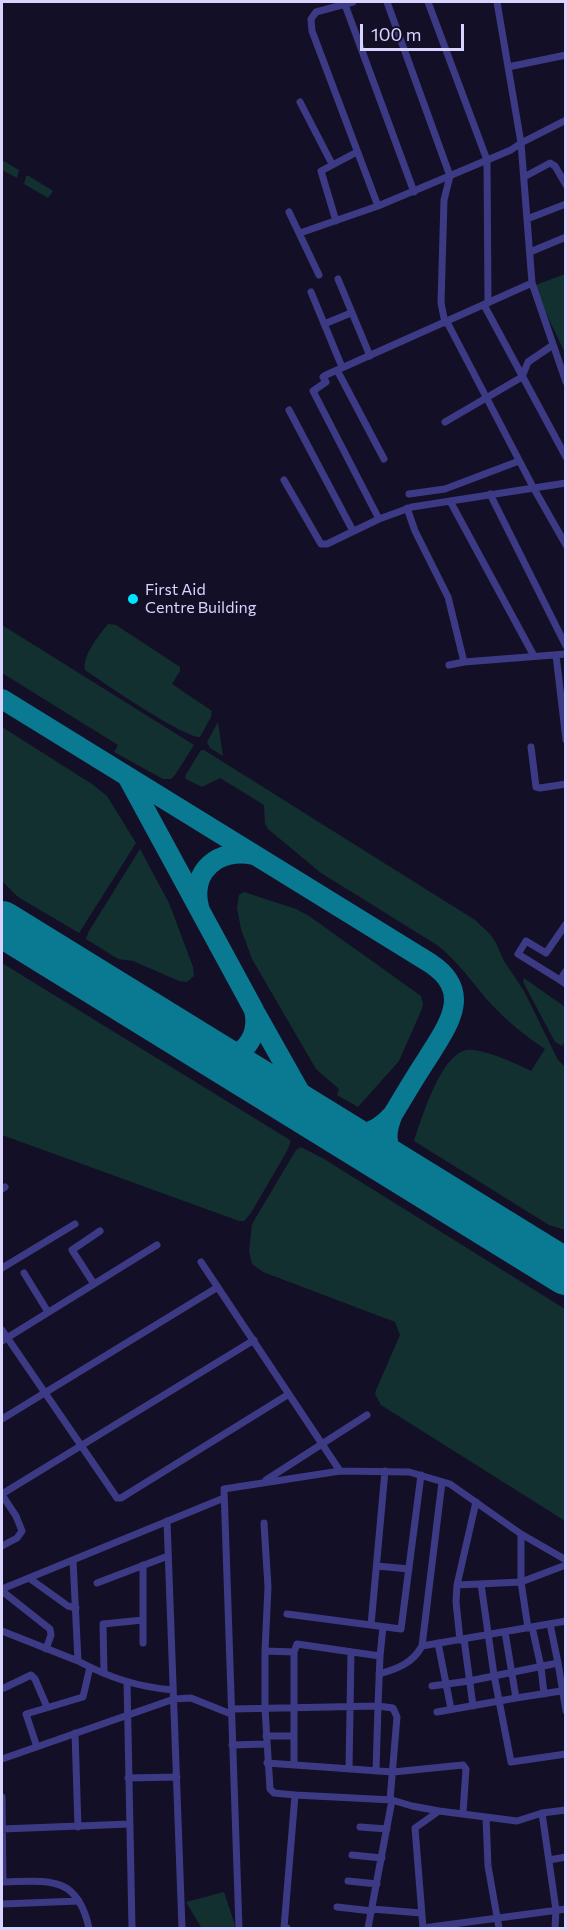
<!DOCTYPE html>
<html>
<head>
<meta charset="utf-8">
<style>
	body { margin:0 }
	#map { position:relative; width:567px; height:1930px; overflow:hidden; background:#130f26; font-family:Commissioner,sans-serif }
	canvas { display:block }
	.frame { position:absolute; inset:0; border:3px solid #d9d4ff; pointer-events:none }
	.scale { position:absolute; left:360px; top:24px; width:104px; height:27px; box-sizing:border-box; border:3px solid #d9d4ff; border-top:0; padding-left:8px; font-size:18px; line-height:21px; white-space:nowrap; color:#d9d4ff; -webkit-text-stroke:4px #130f26; paint-order:stroke }
</style>
</head>
<body>
<div id="map">
<canvas width="567" height="1930"></canvas>
<div class="frame"></div>
<div class="scale">100 m</div>
</div>
<script>
const g = document.querySelector('canvas').getContext('2d');
g.lineJoin = 'round';
function paint(path, color) { g.fillStyle = color; g.fill(path, 'evenodd'); }
function strokePath(path, color, width, dash) { g.strokeStyle = color; g.lineWidth = width; g.lineCap = dash ? 'butt' : 'round'; g.setLineDash(dash || []); g.stroke(path); }
function write(font, color, halo, rows, align = 'center') {
  g.font = font + ' Commissioner,sans-serif'; g.lineWidth = 5; g.setLineDash([]); g.textBaseline = 'middle'; g.strokeStyle = halo; g.fillStyle = color; for (const [text, x, y, turn = 0] of rows) {
    g.save(); g.translate(x, y); g.rotate((+turn || 0) * Math.PI / 180); g.textAlign = isNaN(turn) ? turn : align; if (halo) g.strokeText(text, 0, 0); g.fillText(text, 0, 0); g.restore();
  }
}
const green = new Path2D(`
	M2,160L19,170L17,178L2,170Z
	M26,176H29L53,191L48,198L24,184Z
	M565,274V353L533,286Z
	M108,624L116,625L180,667V671L172,684L212,711L211,717L200,737C184,738 102,682 85,670C82,656 99,635 108,624Z
	M2,625L194,745L175,775L171,779H163L114,752L118,745L2,673Z
	M218,722L223,756L210,748L207,742Z
	M2,727L92,784L107,796L136,843L79,933L18,897L2,881Z
	M201,750H204L475,920L490,934L496,943L504,961L524,991L558,1060L565,1067V1230L549,1225L414,1141C422,1118 440,1056 466,1050C480,1047 518,1064 531,1071L545,1049C525,1036 507,1021 491,1004C473,984 458,961 437,945L321,873L268,829L265,824L264,805L220,778L202,787L186,779L185,776Z
	M140,849L169,903L193,967L194,976L187,982L179,981L133,961L118,959L86,939L89,931Z
	M244,892L296,909L309,916L421,996L423,1005L421,1011L399,1061L358,1107L337,1095L339,1089L316,1069L252,959L241,929L237,908L239,895Z
	M2,963L290,1140V1144L287,1151L251,1213L244,1221H239L2,1135Z
	M524,978L565,1007V1042L562,1046L555,1042L523,982Z
	M301,1147L324,1159L565,1309V1521L381,1405L375,1394L376,1390L400,1335L395,1322L263,1272L252,1264L249,1251L252,1224L296,1150Z
	M224,1892L235,1925L234,1928H200L201,1927L186,1902Z`);
const taxiway = new Path2D(`
	M2,699L430,963C474,992 448,1025 427,1059C415,1077 404,1096 393,1114C378,1148 395,1162 420,1182
	M128,778L254,1010C259,1031 249,1055 225,1055C218,1055 212,1052 206,1051
	M199,907C190,871 219,847 254,855
	M256,1014L314,1117
	M327,1125C355,1136 371,1139 393,1114`);
const runway = new Path2D(`
	M2,924L566,1272`);
const minor = new Path2D(`
	M344,2L414,192
	M353,2L316,12L311,19L312,31L378,206
	M387,2L450,176L444,200L441,303L445,323
	M428,2L487,160L488,303
	M497,2L521,143L532,283L566,382
	M508,67L566,55
	M300,102L332,164
	M524,177L550,163L555,166L566,185
	M289,212L319,275
	M527,219L566,204
	M336,221L321,171L357,152
	M300,233L378,206L511,150L521,143L566,120
	M530,252L566,237
	M338,279L370,356
	M311,292L342,367
	M484,305L566,457
	M447,322L533,487L566,545
	M324,324L351,313
	M337,370L384,459
	M289,410L353,531
	M445,422L522,377L528,362L553,345
	M284,480L321,544H327L379,519L313,391L326,382L323,377L326,375L532,283
	M409,494L445,489L519,461
	M490,494L566,646
	M450,501L534,656
	M407,508L415,531L448,597L464,662
	M379,519L412,507L566,483
	M556,655L566,740
	M449,665L464,662L566,654
	M531,747L536,787L540,788L566,784
	M566,971L560,980L566,984
	M560,980L518,954L526,941L546,953L566,924
	M2,1189L5,1187
	M201,1262L340,1471
	M2,1268L75,1224
	M24,1273L48,1312
	M94,1284L72,1250L100,1231
	M2,1330L117,1498H121L289,1394
	M2,1341L157,1245
	M2,1419L218,1287
	M266,1480L367,1415
	M442,1482L422,1646L566,1621
	M2,1494L254,1340
	M2,1495L16,1516L22,1531L17,1538L2,1546
	M476,1502L457,1585L521,1582L528,1628
	M167,1521L182,1928
	M264,1523L268,1587L265,1651
	M521,1534V1582L566,1565
	M143,1565V1643
	M377,1566L409,1569
	M29,1578L68,1606L76,1608
	M97,1583L168,1556
	M481,1584L494,1675L511,1762L566,1754
	M457,1585L456,1602L460,1640
	M2,1589L224,1498
	M2,1591L50,1629L51,1635L46,1649
	M287,1614L401,1629L421,1475
	M550,1624L558,1663L566,1711
	M371,1625L385,1471
	M532,1627L541,1667L544,1694
	M2,1631L78,1661L73,1560
	M505,1632L516,1698
	M464,1639L473,1706
	M438,1643L451,1709
	M78,1661C110,1678 138,1687 173,1690
	M104,1672L103,1624L143,1620
	M379,1674C397,1669 413,1663 422,1646
	M127,1682L132,1928
	M432,1686L469,1681L558,1663
	M4,1688L31,1675L35,1679L47,1707
	M232,1709L378,1706L380,1656
	M437,1712L516,1698L561,1691
	M75,1733L78,1827
	M266,1736H294
	M232,1745L266,1744
	M37,1747L26,1714L83,1697L90,1667
	M2,1759L174,1699L191,1698L231,1714
	M267,1763L393,1772L463,1765L466,1769L463,1813
	M294,1764V1652
	M349,1769L351,1653
	M376,1771L378,1706L393,1708L397,1717L390,1800
	M128,1778L177,1777
	M295,1795L274,1793L270,1789L265,1709V1651L294,1652L297,1644L380,1656L383,1627
	M2,1797L3,1882
	M486,1817L488,1866L499,1928
	M360,1827L387,1829
	M2,1829L130,1824
	M352,1855L382,1858
	M549,1860L566,1857
	M348,1881L377,1884
	M2,1882C48,1881 77,1874 89,1928
	M2,1904L79,1901
	M337,1907L372,1911
	M372,1909L421,1913
	M239,1928L224,1489L340,1471L409,1472L450,1484L521,1534L566,1560
	M287,1928H284L295,1795L392,1800L412,1806L439,1811
	M368,1928L392,1800
	M423,1928L415,1828L439,1811L517,1821L542,1813
	M423,1928L566,1909
	M555,1928L556,1910L542,1813L566,1810`);
const markers = [
	[133,599,6,"#00e5ff"]
];
const poiNames = [
	["First Aid",145,590],
	["Centre Building",145,608]
];
paint(green, '#12302f');
strokePath(taxiway, '#0a7a92', 20);
strokePath(runway, '#0a7a92', 46);
strokePath(minor, '#3d3a85', 7);
for (const [x, y, r, color] of markers) { const dot = new Path2D(); dot.arc(x, y, r, 0, 2 * Math.PI); g.fillStyle = color; g.fill(dot); strokePath(dot, '#130f26', 2); }
write('16px', '#d9d4ff', '#130f26', poiNames, 'left');
</script>
</body>
</html>
